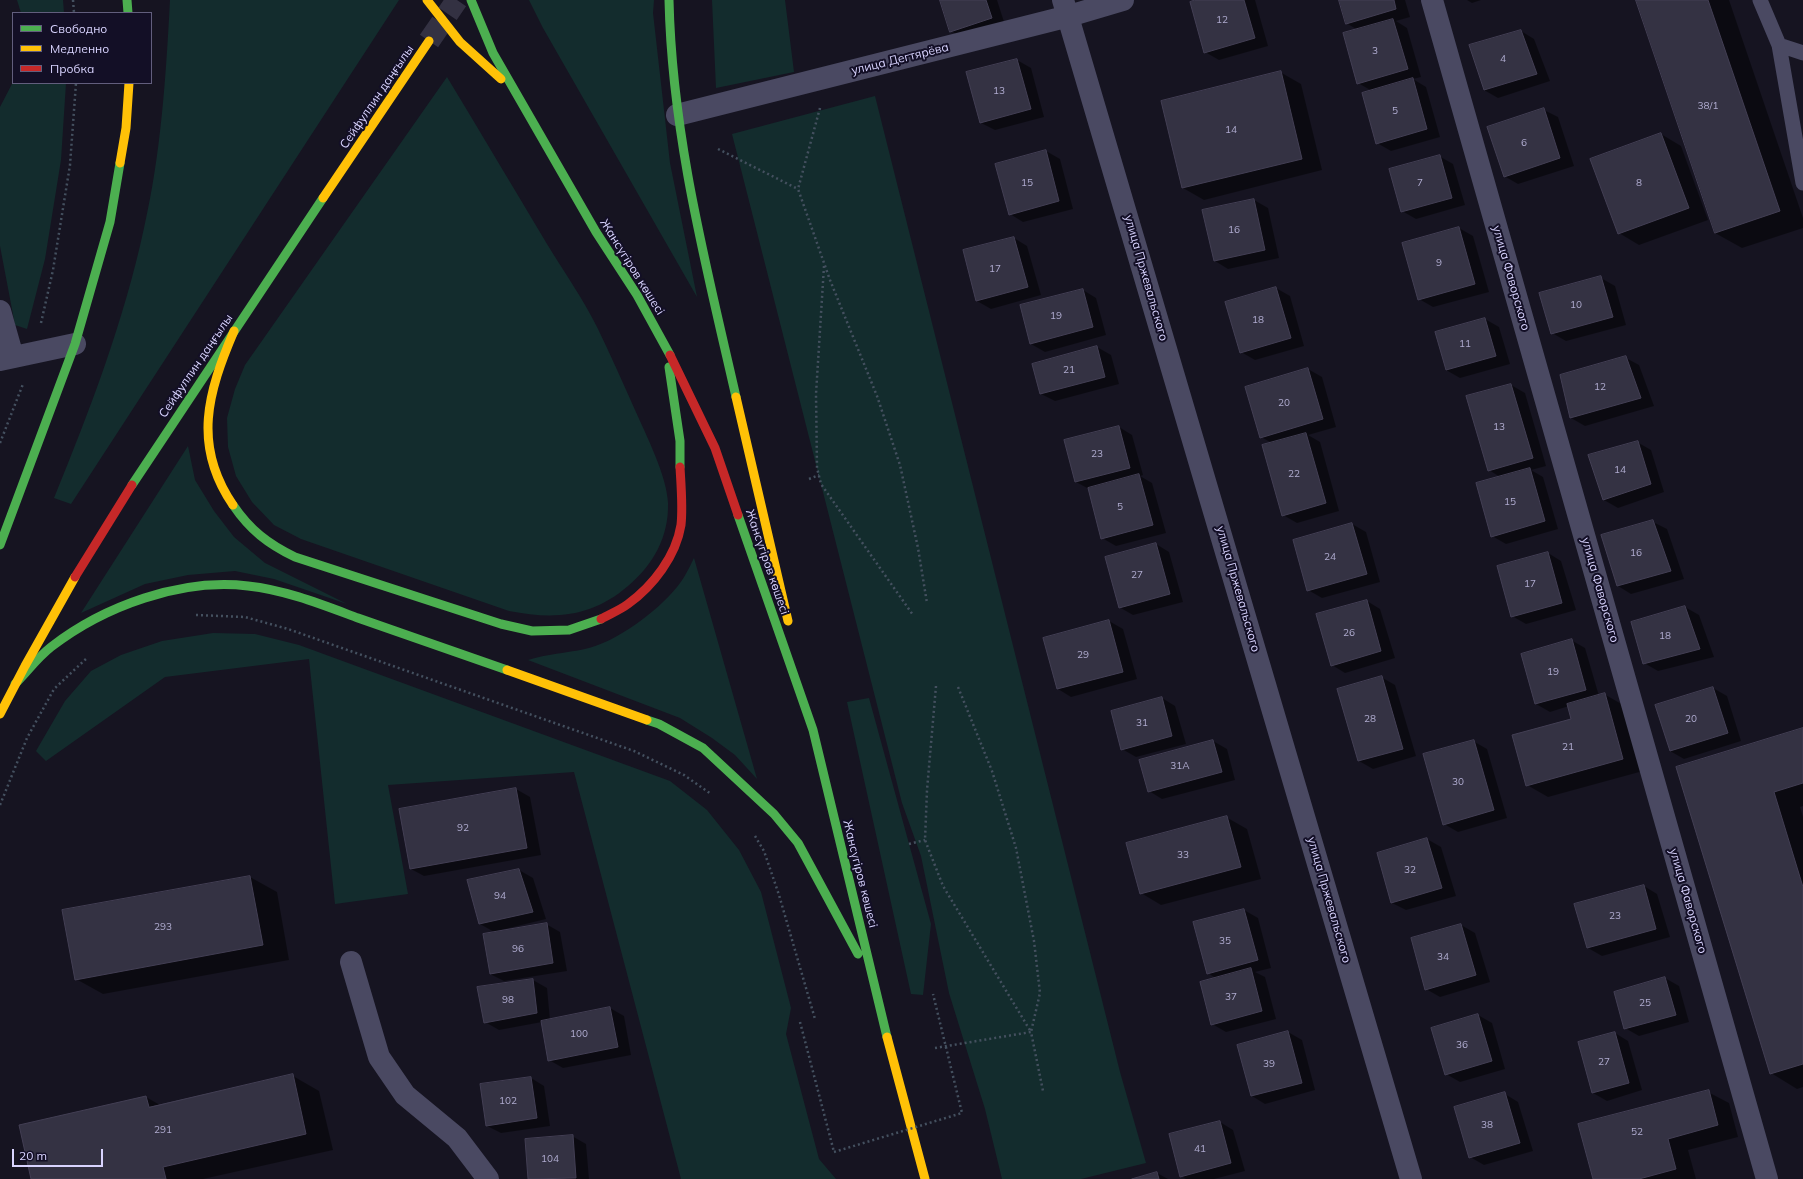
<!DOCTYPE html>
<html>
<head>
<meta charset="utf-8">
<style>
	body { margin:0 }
	#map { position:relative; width:1803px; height:1179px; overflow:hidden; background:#161421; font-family:Mulish,sans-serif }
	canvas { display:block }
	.legend { position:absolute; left:12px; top:12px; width:140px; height:72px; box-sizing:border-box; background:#130f26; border:1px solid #625e7d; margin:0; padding:5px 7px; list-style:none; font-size:12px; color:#d9d4ff }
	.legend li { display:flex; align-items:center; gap:8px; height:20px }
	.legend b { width:20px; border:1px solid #625e7d }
	.scale { position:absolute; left:12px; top:1149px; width:91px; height:18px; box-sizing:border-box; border:2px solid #d9d4ff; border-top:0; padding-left:5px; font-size:12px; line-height:14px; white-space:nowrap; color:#d9d4ff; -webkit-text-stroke:3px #130f26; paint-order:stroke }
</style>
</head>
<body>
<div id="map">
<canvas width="1803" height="1179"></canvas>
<ul class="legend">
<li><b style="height:5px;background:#4caf50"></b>Свободно</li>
<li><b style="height:5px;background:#ffc107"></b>Медленно</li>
<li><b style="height:5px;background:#c62828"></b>Пробка</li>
</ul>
<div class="scale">20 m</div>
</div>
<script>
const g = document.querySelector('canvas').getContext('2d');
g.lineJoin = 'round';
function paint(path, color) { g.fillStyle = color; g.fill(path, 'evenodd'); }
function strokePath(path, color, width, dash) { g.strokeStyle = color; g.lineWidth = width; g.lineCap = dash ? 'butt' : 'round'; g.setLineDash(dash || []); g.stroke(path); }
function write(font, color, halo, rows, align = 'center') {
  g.font = font + ' Mulish,sans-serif'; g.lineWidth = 4; g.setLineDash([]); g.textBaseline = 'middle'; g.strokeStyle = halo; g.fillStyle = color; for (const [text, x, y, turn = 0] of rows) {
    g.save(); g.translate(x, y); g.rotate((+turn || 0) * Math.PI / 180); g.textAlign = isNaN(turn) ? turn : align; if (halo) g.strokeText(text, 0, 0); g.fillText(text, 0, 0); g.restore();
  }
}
const green = new Path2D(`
	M17,0H63L64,13H21Z
	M170,0H399L71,504L54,498C90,410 124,321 144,228C161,154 166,76 170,0Z
	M529,0H654L653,13L670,163L697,297L543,28Z
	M712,0H785L794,72L716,88Z
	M447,77C481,133 514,189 547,244C564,272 584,300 598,329C611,356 623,383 635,410C646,435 667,476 668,503C669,537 653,565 628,586C592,617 555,620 509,611L301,539L274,525L252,502L236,476L228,447L227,418L235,389L245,365Z
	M13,82L66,83L61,160L45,259L27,329L15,325L0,246V107Z
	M875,96L1120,1072L1146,1163L1081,1179H1002L985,1109L949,993L921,856L902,803L732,134Z
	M188,446L195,480L214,511L234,537L265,563L347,604L274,579L235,571L188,575L145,584L81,613Z
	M694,558L757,779L735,755L712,738L680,718L528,660C547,654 566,653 585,649C615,643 658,611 677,587C684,579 689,568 694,558Z
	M213,633L255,634L299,645L670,781L707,810L739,850L761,892L791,1008L786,1034L819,1159L836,1179H681L574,772L388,785L408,894L335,904L309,659L165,677L46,761L36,751L65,701L91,671L121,655L162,641Z
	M869,698L931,924L923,995L911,994L847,702Z`);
const shadow = new Path2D(`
	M941,0H997L1005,25L965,39L951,31Z
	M1199,0H1255L1268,46L1219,60L1205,52Z
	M1340,0H1405L1410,17L1396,21L1407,28L1421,77L1413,79L1426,87L1440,137L1391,151L1377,143L1372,91L1358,83V30L1346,23Z
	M1467,0H1481L1472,3Z
	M1637,0H1729L1803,218V228L1742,248L1715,233Z
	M1521,31L1534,39L1550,81L1498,98L1484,90Z
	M1017,60L1031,68L1044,117L995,130L981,123Z
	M1280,72L1301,84L1322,170L1204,200L1183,188L1162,102Z
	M1544,110L1558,117L1574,166L1518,184L1504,176Z
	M1661,134L1681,146L1708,220L1639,245L1619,233Z
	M1046,151L1060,159L1073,209L1023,222L1010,214Z
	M1439,156L1453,164L1465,205L1416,219L1402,211Z
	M1254,200L1268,208L1279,258L1228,269L1215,261Z
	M1459,228L1473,236L1489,292L1433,307L1419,299L1403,244Z
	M1014,238L1027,246L1041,295L991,309L977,301Z
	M1601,278L1615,286L1626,325L1566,341L1552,333Z
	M1276,288L1290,296L1304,346L1255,360L1241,352Z
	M1083,290L1096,298L1106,335L1045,352L1031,344L1021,306Z
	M1485,319L1499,327L1510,364L1460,378L1446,370Z
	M1097,347L1111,355L1119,384L1055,401L1041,394Z
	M1626,358L1639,365L1654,406L1585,426L1571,418L1561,376Z
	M1308,369L1322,377L1336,427L1308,435L1320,442L1339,511L1297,523L1283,515L1272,443L1261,437Z
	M1511,385L1525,393L1546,466L1531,470L1543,477L1558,529L1506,544L1492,536L1500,477L1489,470Z
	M1119,427L1132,435L1143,475L1140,476L1152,483L1166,533L1116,546L1102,538L1089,489L1076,482L1065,441Z
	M1637,442L1651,450L1664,492L1618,508L1604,500Z
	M1653,522L1667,529L1684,579L1631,594L1618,586Z
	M1352,524L1366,532L1380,582L1322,598L1308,590Z
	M1156,544L1169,552L1183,602L1133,615L1119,607Z
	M1548,553L1561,561L1576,610L1526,624L1512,616Z
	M1367,601L1380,609L1395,658L1345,673L1332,665Z
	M1685,607L1699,615L1714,657L1658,671L1644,663Z
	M1109,621L1123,629L1137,679L1071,697L1058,689Z
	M1571,640L1585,648L1599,696L1604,694L1625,706L1643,771L1548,797L1527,785L1572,719L1569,706L1550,712L1536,704Z
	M1381,677L1395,685L1416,756L1373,769L1359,761L1338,690Z
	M1713,688L1727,696L1741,741L1684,759L1670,751Z
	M1162,698L1175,706L1186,744L1136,757L1122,749Z
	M1803,729V806L1800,807L1803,817V1087L1797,1089L1771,1073L1677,768Z
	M1213,741L1227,749L1235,780L1162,799L1149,791Z
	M1473,741L1487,749L1507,818L1458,832L1444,824Z
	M516,789L530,797L541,855L424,876L411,869L400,810Z
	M1226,817L1247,829L1261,879L1161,905L1141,893Z
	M1427,839L1441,847L1456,896L1406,910L1392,903L1378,853Z
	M519,870L533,878L546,919L497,931V933L546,924L560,932L567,971L504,981L490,974L496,933L480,924Z
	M250,877L277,892L289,960L103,994L76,979Z
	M1644,886L1657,894L1670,937L1602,956L1588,948Z
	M1244,910L1258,918L1271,968L1255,972L1265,977L1276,1019L1226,1032L1212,1024L1217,979L1208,973Z
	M1461,925L1475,933L1490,982L1440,997L1426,989Z
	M1665,978L1679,986L1689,1022L1639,1036L1625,1028Z
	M533,980L547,988L550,1020L610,1008L624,1016L631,1055L563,1068L549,1060L542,1022L499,1030L485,1022Z
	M1478,1015L1492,1023L1505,1069L1460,1082L1446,1074Z
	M1288,1032L1302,1040L1315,1090L1265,1104L1252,1096Z
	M1615,1033L1628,1041L1642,1090L1607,1101L1593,1093L1579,1043Z
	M293,1076L319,1091L333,1150L203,1179H32L146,1097L160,1105Z
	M531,1078L544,1086L550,1126L501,1133L487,1126Z
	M1708,1092L1729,1103L1738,1137L1688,1150L1696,1179H1594Z
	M1505,1094L1518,1102L1533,1151L1484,1165L1470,1157Z
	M1220,1122L1233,1130L1245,1171L1214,1179H1186L1181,1176Z
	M572,1136L586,1144L589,1179H529L526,1140Z
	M1157,1173L1168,1179H1135Z`);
const building = new Path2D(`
	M940,0H986L992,18L950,32Z
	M1195,0H1244L1255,38L1204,53L1190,2Z
	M1339,0H1394L1396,9L1346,24Z
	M1636,0H1708L1780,211L1715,233Z
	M1393,19L1408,69L1357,84L1343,33Z
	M1521,30L1537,74L1484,90L1469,45Z
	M1017,59L1031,109L980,123L966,72Z
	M1281,71L1302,159L1182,188L1161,101Z
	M1413,78L1427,129L1376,144L1362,93Z
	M1544,108L1560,158L1504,177L1487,127Z
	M1661,133L1689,208L1618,234L1590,159Z
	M1046,150L1059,201L1009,215L995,164Z
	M1440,155L1452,198L1401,212L1389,169Z
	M1254,199L1265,250L1214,261L1202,210Z
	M1459,227L1475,284L1418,300L1402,243Z
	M1014,237L1028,287L976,301L963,250Z
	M1601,276L1613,317L1551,334L1539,293Z
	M1276,287L1291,338L1240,353L1225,302Z
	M1083,289L1093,327L1030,344L1020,305Z
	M1485,318L1496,356L1446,370L1435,332Z
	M1097,346L1105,377L1040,394L1032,364Z
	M1626,356L1641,398L1570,418L1560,375Z
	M1308,368L1323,419L1260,438L1245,387Z
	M1511,384L1533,458L1488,471L1466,396Z
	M1119,426L1130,468L1075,482L1064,440Z
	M1306,433L1326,503L1282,516L1262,445Z
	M1638,441L1651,484L1603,500L1588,455Z
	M1530,468L1545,521L1491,537L1476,483Z
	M1139,474L1153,525L1101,539L1088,488Z
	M1653,520L1671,571L1617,586L1601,535Z
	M1352,523L1367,574L1307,591L1293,540Z
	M1156,543L1170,594L1119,608L1105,557Z
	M1548,552L1562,603L1511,617L1497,566Z
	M1367,600L1381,651L1331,666L1316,614Z
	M1685,606L1700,649L1643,664L1631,622Z
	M1109,620L1123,672L1057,689L1043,638Z
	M1572,639L1586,690L1535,704L1521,654Z
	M1382,676L1403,749L1358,761L1337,689Z
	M1713,687L1728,733L1670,751L1655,705Z
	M1605,693L1623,759L1526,786L1512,735L1571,719L1567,704Z
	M1162,697L1172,736L1121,750L1111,711Z
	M1803,728V783L1774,792L1803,887V1064L1770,1074L1676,767Z
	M1213,740L1222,772L1148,792L1139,760Z
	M1474,740L1494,810L1443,825L1423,754Z
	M516,788L527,848L410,869L399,809Z
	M1227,816L1241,867L1140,894L1126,843Z
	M1427,838L1442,888L1391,903L1377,853Z
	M519,869L533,912L479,924L467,880Z
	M250,876L263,945L75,980L62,910Z
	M1644,885L1656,929L1587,948L1574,904Z
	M1244,909L1258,960L1207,974L1193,922Z
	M547,923L553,963L490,974L483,934Z
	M1461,924L1476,975L1425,990L1411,938Z
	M1251,968L1262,1011L1211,1025L1200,982Z
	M1665,977L1676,1015L1624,1029L1614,992Z
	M533,979L537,1013L484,1023L477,987Z
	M610,1007L618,1047L548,1061L541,1021Z
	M1478,1014L1492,1061L1445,1075L1431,1028Z
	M1288,1031L1302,1083L1251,1096L1237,1045Z
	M1615,1032L1629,1083L1592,1093L1578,1042Z
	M293,1074L306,1134L163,1167L166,1179H31L19,1125L146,1096L149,1107Z
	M531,1077L537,1118L486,1126L480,1084Z
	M1709,1090L1718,1125L1668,1139L1676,1169L1639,1179H1593L1578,1124Z
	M1505,1092L1520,1143L1469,1158L1454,1107Z
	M1220,1121L1231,1163L1180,1177L1169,1134Z
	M573,1135L576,1178L528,1179L525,1139Z
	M1157,1172L1159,1179H1132Z`);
const secondaryTunnel = new Path2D(`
	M429,41L457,0`);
const path = new Path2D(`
	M73,0L74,13
	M820,108L798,189L830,280L877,396L900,465L918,548L927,603
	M718,149L798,189
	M824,266L816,394L817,468L821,484L913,615
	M41,323L53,270L70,165L76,83
	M0,443L23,384
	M809,479L819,475
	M196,615L245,617L288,629L634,751L684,775L711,794
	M936,686L927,790L925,840L943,886L1031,1032
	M958,687L992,771L1016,848L1034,941L1040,993L1031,1032
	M0,805L27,738L54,689L88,657
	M755,836L764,851L779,895L815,1019
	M909,844L925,840
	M800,1022L834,1152
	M935,1048L1031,1032L1043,1091`);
const lane = new Path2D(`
	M1760,0L1779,45L1803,183
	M1779,45L1803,53`);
const street = new Path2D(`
	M1063,0L1411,1179
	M1432,0L1767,1179
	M677,115L1069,16L1123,0
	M0,311L13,357
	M0,360L75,344
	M351,962L379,1057L405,1095L457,1138L488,1179`);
const fast = new Path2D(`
	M127,0L128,13
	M471,0L493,53L596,232L637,295L670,355
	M669,0C672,136 706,265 736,397
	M669,367L680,441V467
	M132,485L323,198
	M233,505C250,530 268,544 295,557L501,624L532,631L569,630L601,619
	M738,515L813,730L887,1037
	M0,545L75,344L110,222L120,163
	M15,684C27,672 37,658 51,647C104,606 181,578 248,586C286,590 323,605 358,618C408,635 457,653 507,670
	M647,720L659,724L703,748L774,814L798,843L858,954`);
const slow = new Path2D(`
	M427,0L460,42L501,79
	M120,163L126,128L129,83
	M323,198L429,41
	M736,397L788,621
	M233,505C192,445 208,392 234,331
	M507,670L647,720
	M0,714L25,666L75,577
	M887,1037L925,1179`);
const jam = new Path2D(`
	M670,355L715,448L738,515
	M75,577L132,485
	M601,619C610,614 620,610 628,604C653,586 676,556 681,525C683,507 681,486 680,467`);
const pathBridge = new Path2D(`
	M834,1152L962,1113L933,994`);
const numberNames = [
	["12",1222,20],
	["3",1375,51],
	["4",1503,59],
	["13",999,91],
	["38/1",1708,106],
	["5",1395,111],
	["14",1231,130],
	["6",1524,143],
	["15",1027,183],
	["7",1420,183],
	["8",1639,183],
	["16",1234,230],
	["9",1439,263],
	["17",995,269],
	["10",1576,305],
	["19",1056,316],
	["18",1258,320],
	["11",1465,344],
	["21",1069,370],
	["12",1600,387],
	["20",1284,403],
	["13",1499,427],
	["23",1097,454],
	["14",1620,470],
	["22",1294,474],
	["15",1510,502],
	["5",1120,507],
	["16",1636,553],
	["24",1330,557],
	["27",1137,575],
	["17",1530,584],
	["26",1349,633],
	["18",1665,636],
	["29",1083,655],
	["19",1553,672],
	["28",1370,719],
	["20",1691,719],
	["31",1142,723],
	["21",1568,747],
	["31А",1180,766],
	["30",1458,782],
	["92",463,828],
	["33",1183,855],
	["32",1410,870],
	["94",500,896],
	["23",1615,916],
	["293",163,927],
	["35",1225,941],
	["96",518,949],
	["34",1443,957],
	["37",1231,997],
	["98",508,1000],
	["25",1645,1003],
	["100",579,1034],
	["36",1462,1045],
	["27",1604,1062],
	["39",1269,1064],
	["102",508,1101],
	["38",1487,1125],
	["291",163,1130],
	["52",1637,1132],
	["41",1200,1149],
	["104",550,1159]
];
const streetNames = [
	["улица Дегтярёва",900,59,-14],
	["Сейфуллин даңғылы",377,97,-56],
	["Жансүгіров көшесі",632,267,58],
	["улица Пржевальского",1146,278,74],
	["улица Фаворского",1511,278,74],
	["Сейфуллин даңғылы",196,366,-56],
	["Жансүгіров көшесі",767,562,71],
	["улица Пржевальского",1238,589,74],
	["улица Фаворского",1600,590,74],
	["Жансүгіров көшесі",860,874,76],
	["улица Пржевальского",1329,900,74],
	["улица Фаворского",1688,901,74]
];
paint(green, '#132c2d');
paint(shadow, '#0007');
paint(building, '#343243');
strokePath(building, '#433f54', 1);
strokePath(secondaryTunnel, '#333142', 22, [22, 11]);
strokePath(path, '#44505f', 2.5, [2, 3]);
strokePath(lane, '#4a4962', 15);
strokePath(street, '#4a4962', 22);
strokePath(fast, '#4caf50', 9);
strokePath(slow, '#ffc107', 9);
strokePath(jam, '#c62828', 9);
strokePath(pathBridge, '#44505f', 2.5, [2, 3]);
write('10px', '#b0acd0', null, numberNames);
write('12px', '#d9d4ff', '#130f26', streetNames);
</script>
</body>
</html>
